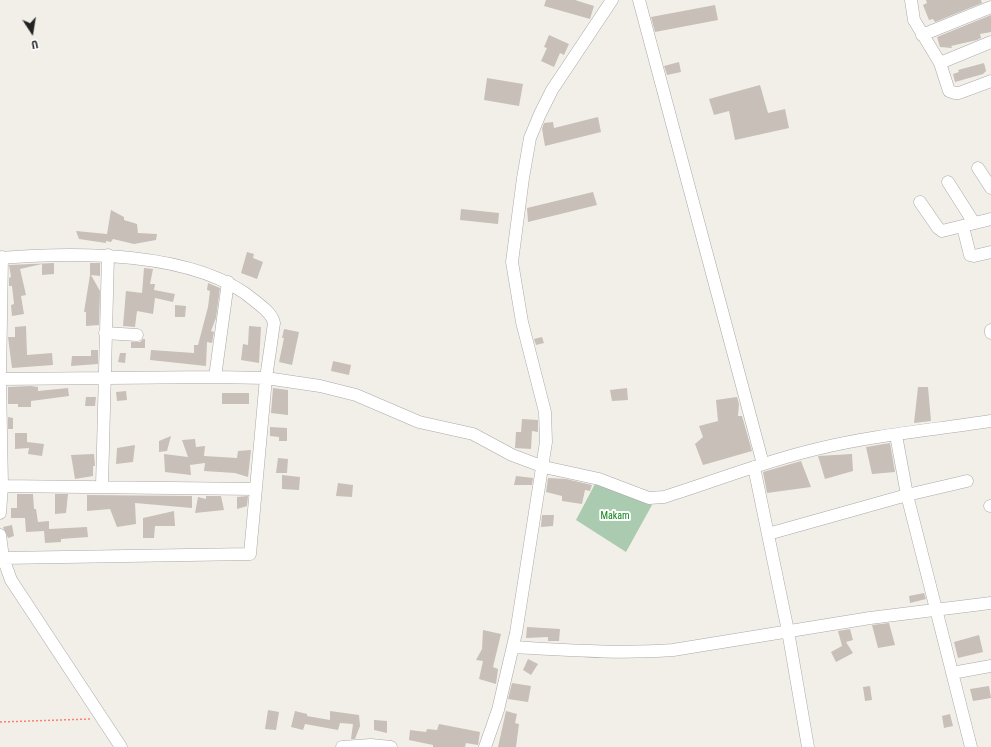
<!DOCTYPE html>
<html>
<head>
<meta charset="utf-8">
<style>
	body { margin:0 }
	#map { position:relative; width:991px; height:747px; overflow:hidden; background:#f2efe9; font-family:"Roboto Condensed",sans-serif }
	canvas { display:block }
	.north { position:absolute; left:12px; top:12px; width:40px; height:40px; -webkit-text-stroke:3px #fff; paint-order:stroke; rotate:168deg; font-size:11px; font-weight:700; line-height:16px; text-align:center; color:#222 }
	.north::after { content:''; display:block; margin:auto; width:14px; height:18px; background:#222; clip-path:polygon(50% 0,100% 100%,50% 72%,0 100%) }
</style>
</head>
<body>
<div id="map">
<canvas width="991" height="747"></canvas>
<div class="north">U</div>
</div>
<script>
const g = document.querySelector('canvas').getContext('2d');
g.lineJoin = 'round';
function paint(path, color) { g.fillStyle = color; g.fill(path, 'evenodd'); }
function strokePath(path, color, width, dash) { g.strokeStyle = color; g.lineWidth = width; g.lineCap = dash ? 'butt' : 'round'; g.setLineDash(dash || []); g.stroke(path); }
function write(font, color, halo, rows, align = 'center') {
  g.font = font + ' "Roboto Condensed",sans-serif'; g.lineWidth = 4; g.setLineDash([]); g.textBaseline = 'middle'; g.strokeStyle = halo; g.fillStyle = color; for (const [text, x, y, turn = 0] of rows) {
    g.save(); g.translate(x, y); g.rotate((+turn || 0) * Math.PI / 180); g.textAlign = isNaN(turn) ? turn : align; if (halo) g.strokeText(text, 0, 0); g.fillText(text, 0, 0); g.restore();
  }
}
const cemetery = new Path2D(`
	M596,482L652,505L626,552L576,520Z`);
const building = new Path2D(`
	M546,0H575L594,6L590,19L544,6Z
	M926,0H981L982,3L935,22L933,19L929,20L923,5L927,3Z
	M715,5L718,20L655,32L651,17Z
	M991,15V32L980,34L981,38L977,40L951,46L952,48L940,47L937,37Z
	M549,35L569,44L564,55L560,53L554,67L541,61L547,48L544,47Z
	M679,62L681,72L667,75L664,66Z
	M984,63L986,71L983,74L955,82L953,74L959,72L958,70Z
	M487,78L523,84L519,106L484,100Z
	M760,85L768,113L785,109L789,128L735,140L729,111L714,115L709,99Z
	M598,117L601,132L545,146L542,129L544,123L553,122L554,128Z
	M593,192L597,205L528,222L527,208Z
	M461,209L499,213L498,224L460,220Z
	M111,210L124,217V220L137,224L138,233L157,234L156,240L134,244L113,239L111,242L106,241V243L79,239L76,231L107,234Z
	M247,252L254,254L253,258L263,262L257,279L241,273Z
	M54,263V274L42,275V264L20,269L26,295L21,296L24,314L12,316L11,305L14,304L12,286H9V278L11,277L9,265Z
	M90,263H100V276L91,275L100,291L99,325L86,326V312H84L90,275Z
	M144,268L153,269L150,284H155L154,290L175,294L173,302L155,298L153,314L137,311L135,327L123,326L126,291L142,293Z
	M208,283L220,288L216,318L211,331L214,332L212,343L207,342L206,366L150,360L151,350L194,353V345H198L208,307L210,291L207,290Z
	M175,305L186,306L185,317H175Z
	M26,326L27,355L52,353L53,365L12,368L8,337H15V327Z
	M249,326L261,327L259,363L241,360L243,344L248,345Z
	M284,329L299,332L292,365L279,362L284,338H282Z
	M542,337L544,343L536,345L534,339Z
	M143,339H145V348H131V342H140Z
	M91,350H98V364L71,366L72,356H91Z
	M120,353H126L125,363L118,362Z
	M333,361L351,365L349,375L331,371Z
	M31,386L38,387V391L68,388L69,396L31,401V407H18V404H8V387Z
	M918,387H928L931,421L914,423Z
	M273,388L288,390V415L271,413Z
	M627,388L628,400L612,401L610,390Z
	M126,391L127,400L117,401L116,392Z
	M222,393H249V404H222Z
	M86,397H96L95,406H85Z
	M737,397L739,404L738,416H742L752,451L703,465L695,444L703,437L699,426L718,421L716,400Z
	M8,417L13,418V429H8Z
	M522,419L538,420V432L532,431L531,449L515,448L516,432H521Z
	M270,427L287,428V441H279V437L270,436Z
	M15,433H27V442L44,444L42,456L28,454L29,448L15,449Z
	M171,436L167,451L159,452V441Z
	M195,439L196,447L205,446L204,456L237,458L238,451L251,450L248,477L235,473L204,471L205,463L190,465L191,475L165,472L164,454L188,457L182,440Z
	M890,443L895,472L872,474L866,447Z
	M135,445L133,462L116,464L117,448Z
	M94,454L95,466H93V476L75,479L71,455Z
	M852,454L853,471L825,479L818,456Z
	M278,458L288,459L287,473H276Z
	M801,461L811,487L767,493L763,472Z
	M282,475L300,477L299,490L282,489Z
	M516,476L533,478L532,485H514Z
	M548,478L566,479L592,485L590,491L585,490L582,504L562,501V496L546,492Z
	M338,483L353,485L352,497L336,496Z
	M17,494H33L34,509H36L38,522L49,521V529L87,527L88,537L61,539V542L45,543L44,531L26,532L25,518H11V508H17Z
	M55,494H68L66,513L55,514Z
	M87,495L192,496V508L135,503L136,524L117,527L110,509L87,511Z
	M206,496H221L224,510L195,513L198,497L206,499Z
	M248,496L247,506L237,509V497Z
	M174,511L175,526H155L154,538H143V518Z
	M542,515H554L553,526L541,527Z
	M12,525L14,536L8,538L3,527Z
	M924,593L926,599L910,603L909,596Z
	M889,623L895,645L878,648L872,625Z
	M527,627L560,629L559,641H548V637L526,638Z
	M850,629L853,640L846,642L853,653L836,662L831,652L842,646L838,631Z
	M483,630L501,634L493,667L498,669L496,684L479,679L483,661L476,660L482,649Z
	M979,635L983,652L958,658L954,642Z
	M528,659L538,664L531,675L523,670Z
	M512,683L531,686L528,702L508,699Z
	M870,686L872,700L865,701L863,687Z
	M989,686L991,698L973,701L970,689Z
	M268,710L279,712L276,730L265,729Z
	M295,711L307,714V716L330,720V711L359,715L360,726L355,739H351L353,724L340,723L338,730L305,724L303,730L291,727Z
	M506,711L517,714L515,723L519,724L516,747H498Z
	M950,714L953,726L944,728L942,716Z
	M374,720L387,721V733L374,730Z
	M439,724L480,732L478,745L466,743L465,747H433V745L409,740L410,730L426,732L427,729L437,730Z`);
const path = new Path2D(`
	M0,722L90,719`);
const minor = new Path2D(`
	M639,0L763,464
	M911,0L914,20L940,63L949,91L955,93H959L991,81
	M922,35L991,7
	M940,63L991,42
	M978,168L991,188
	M948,182L974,223
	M920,202L938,228L942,231L991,219
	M964,231L970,255L974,256L991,252
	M0,258C74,252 196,250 255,301C262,307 272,313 274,323L266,378L250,554L3,558
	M991,330V333
	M105,333L137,335
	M215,377L228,282
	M0,379L215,377L266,378L320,386L356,395L419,422L473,434L512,455L544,467L599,479L649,498L664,497C715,481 765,461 817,449C874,435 933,430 991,421
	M896,435L907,495L971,747
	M754,467L788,631L808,747
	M2,486L255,489
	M102,486L108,255
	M990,506H991
	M0,513L2,486L0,380L2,257
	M768,534L907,495L967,481
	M0,535L3,558L11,580L121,747
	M513,647C567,650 619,654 673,650L870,618L991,603
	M952,673L991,666
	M342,747L371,745L391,747
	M485,747L498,710L516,633L546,442L545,412L522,322L512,262L523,178L530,138L540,114L552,90L612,0`);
const parkNames = [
	["Makam",615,516]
];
paint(cemetery, '#aacbaf');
paint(building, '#c7bfb8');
strokePath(minor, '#a9a9a9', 13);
strokePath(path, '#fa8072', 1.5, [2, 2]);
strokePath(minor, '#fff', 12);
write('10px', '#0c8416', '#fff', parkNames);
</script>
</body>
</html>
